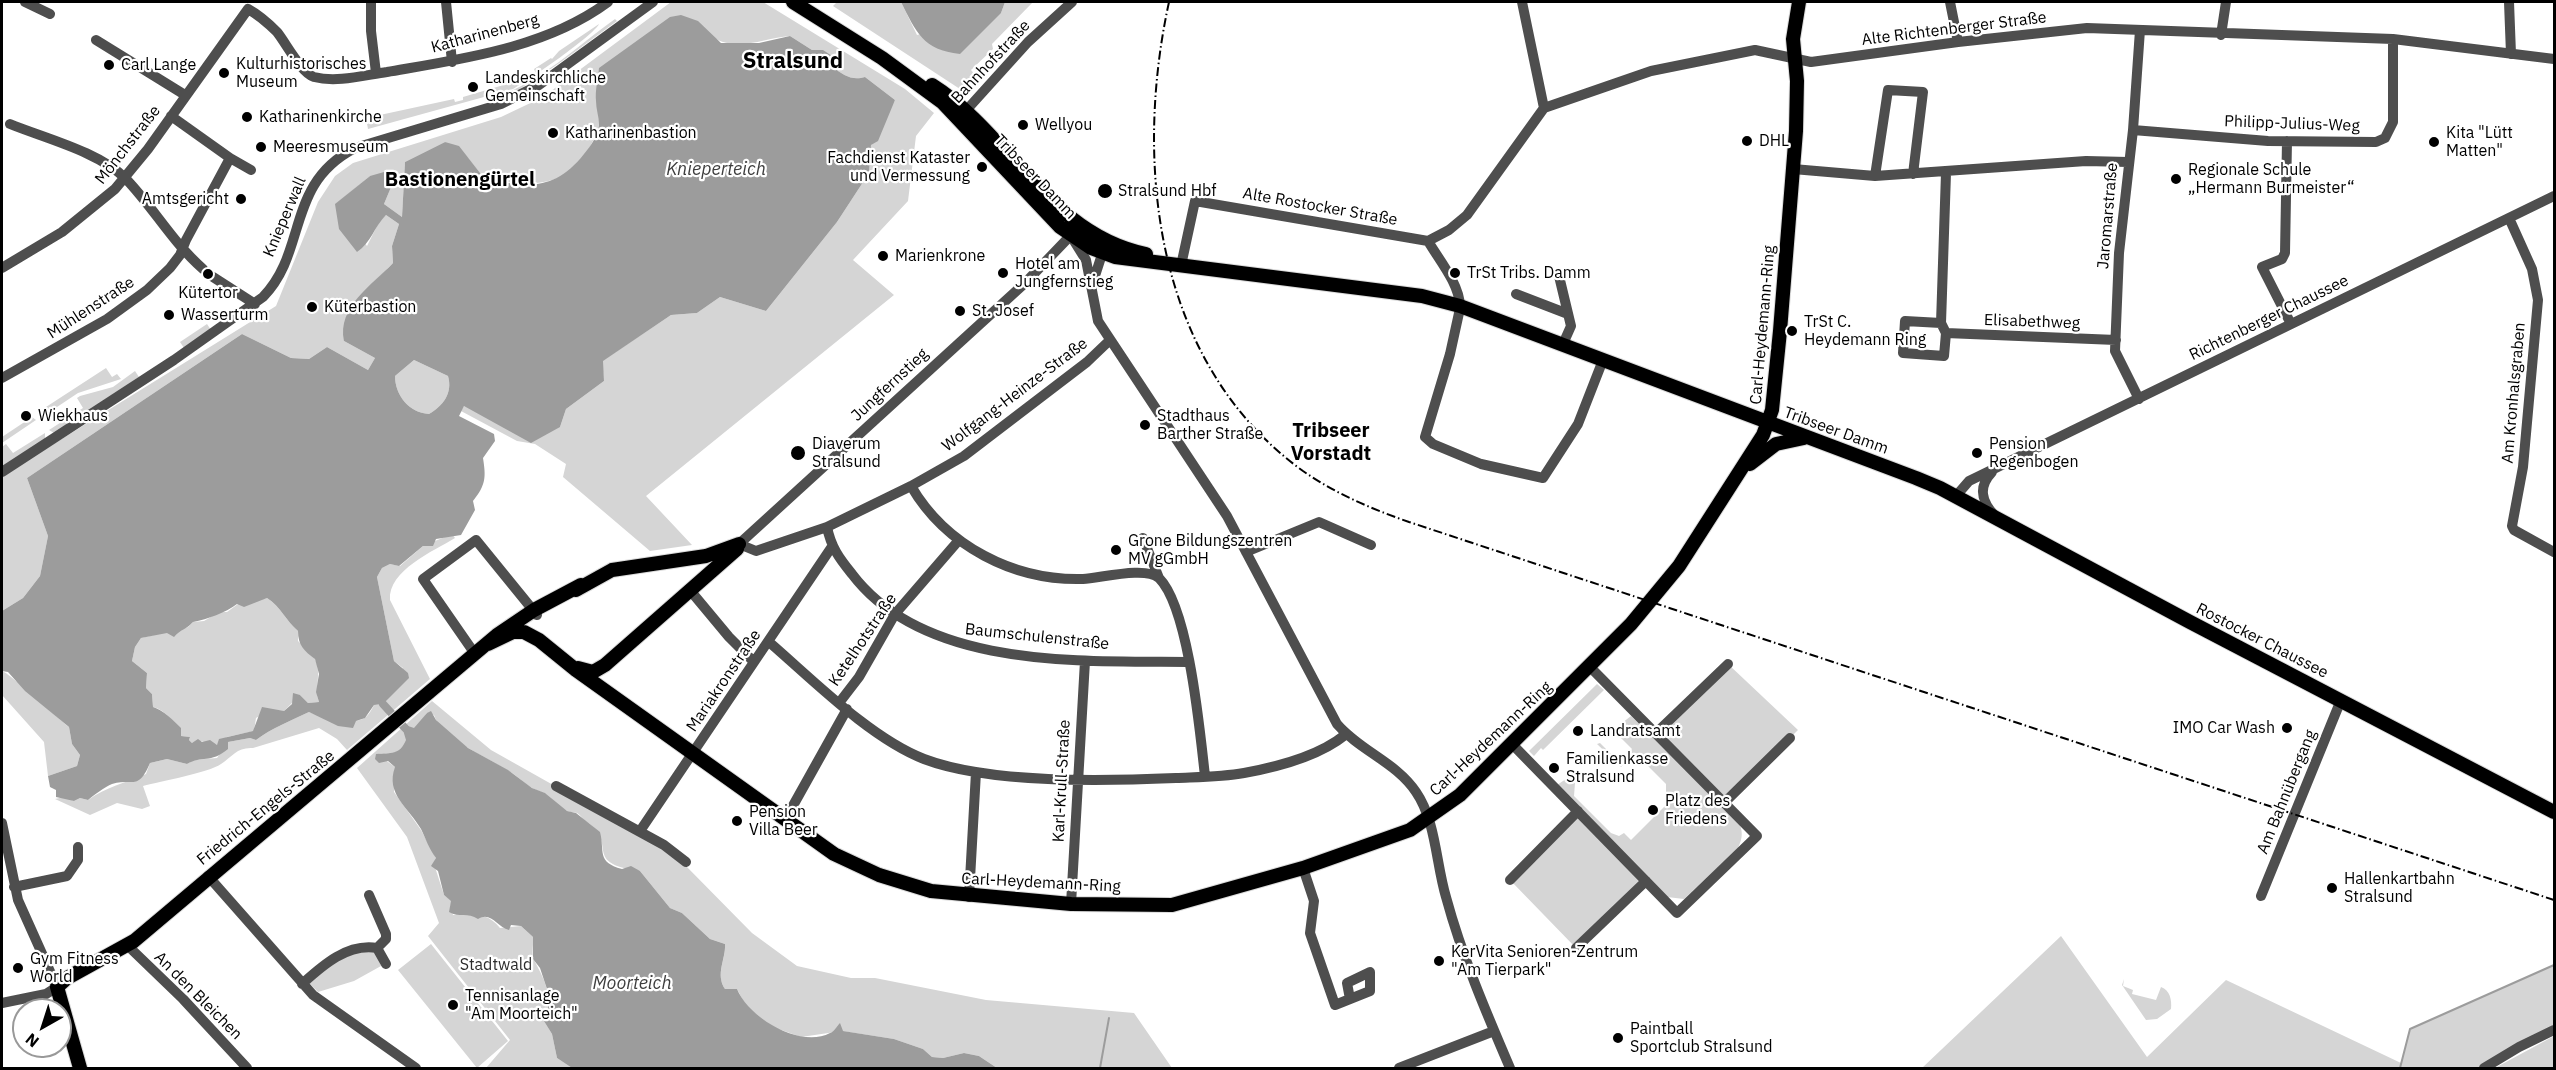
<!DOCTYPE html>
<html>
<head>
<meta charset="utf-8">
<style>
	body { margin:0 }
	#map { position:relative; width:2556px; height:1070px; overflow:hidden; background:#fff; font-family:"IBM Plex Sans",sans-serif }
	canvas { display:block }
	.frame { position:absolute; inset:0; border:3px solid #000; pointer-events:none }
	.north { position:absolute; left:12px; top:998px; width:60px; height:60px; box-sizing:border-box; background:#fff; border:2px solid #999; border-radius:50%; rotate:219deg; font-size:16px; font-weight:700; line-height:24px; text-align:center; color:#000 }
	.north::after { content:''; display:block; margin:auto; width:21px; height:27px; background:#000; clip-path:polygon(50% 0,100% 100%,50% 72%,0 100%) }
</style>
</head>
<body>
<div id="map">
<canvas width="2556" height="1070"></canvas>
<div class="frame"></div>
<div class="north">N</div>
</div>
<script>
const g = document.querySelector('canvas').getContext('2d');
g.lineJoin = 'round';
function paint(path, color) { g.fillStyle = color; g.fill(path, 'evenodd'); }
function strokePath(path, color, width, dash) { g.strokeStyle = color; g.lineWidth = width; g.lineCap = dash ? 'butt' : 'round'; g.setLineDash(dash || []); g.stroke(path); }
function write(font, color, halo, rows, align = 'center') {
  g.font = font + ' "IBM Plex Sans",sans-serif'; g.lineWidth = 4.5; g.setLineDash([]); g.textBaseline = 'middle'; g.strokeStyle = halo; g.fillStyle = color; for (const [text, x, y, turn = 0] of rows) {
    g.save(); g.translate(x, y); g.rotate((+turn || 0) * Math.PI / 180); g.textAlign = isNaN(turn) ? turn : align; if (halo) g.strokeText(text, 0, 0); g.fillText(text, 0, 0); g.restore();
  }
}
const green = new Path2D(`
	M671,2H763L905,89L934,113L916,136L908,201L853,260L894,295L646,496L692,545L650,551L563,477L566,464L535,444L517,441L461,411L464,406L560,427L566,409L604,381L602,361L671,315L697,313L720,297L766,311L837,222L869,173L871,145L895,100L865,77C852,81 843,75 833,67L834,58L812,50L790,36C763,38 731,55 708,33L599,124C581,186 540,190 484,178L468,158L445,142L405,162L402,217L384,204L394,180L370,176L336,204L367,246L379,222L386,215L399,224L392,246L393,263L376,280L344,341L375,358L368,370L327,347L309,359L291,358L242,334L27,478L48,536L40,576L23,598L2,611V476L276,306L318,202L335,176L353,163L501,117L543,97Z
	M837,2H901L917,35L1001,13L1005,2H1033L992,44L993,49L971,70L977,77L963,91L833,6Z
	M615,19L617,21C579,49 541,78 499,101L497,96C537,85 581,43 615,19Z
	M599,24C594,35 528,81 513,89L368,129L366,118L454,99L455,102L463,100V97L534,76L536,74L534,69L551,58L552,59L559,51Z
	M207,324L211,330L184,348L180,342Z
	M414,360L448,376C453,393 443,406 429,414C409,413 395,395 395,376Z
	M106,368L112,377L117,374L121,379L78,393L42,417L40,413L46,407Z
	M135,371L139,377L54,433L49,430L83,408L77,398L80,396L113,387Z
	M32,417L36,420L2,443V437Z
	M45,433V440L2,467V447L6,444L13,453Z
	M452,534L455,538C434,551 388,570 390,600L430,679L347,750L337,739L319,728L253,748C237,747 233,756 221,764C208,773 161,781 143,786L150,806L142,809L117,803L90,815L55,799L64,797L74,801L80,798L88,800C106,787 125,783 146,774L150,763L167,759L187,764L193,760L217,758L228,742L250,738L256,740C272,728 290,721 309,712C322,717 353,727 366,717C369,714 372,709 374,705L383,704L394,691L403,668L394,661L377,577L382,568L390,564L400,566L423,546Z
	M267,598C281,607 286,621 298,631V641C303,646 313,653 315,659C322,673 314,688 319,702L308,703L300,695L284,711L271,710L256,718L254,731L227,737L217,745L200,741L192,743L189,740L190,737L181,736C175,724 166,710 153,707L152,694L146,688L147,673L132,661L135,647L141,638L188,627L193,622L204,621L219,612H227L238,604Z
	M1728,664L1798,730L1724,803L1656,733Z
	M2,671C8,672 58,718 69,727L72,744L80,755L77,766L48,776L44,742L2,695Z
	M1597,684L1604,690L1543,750L1541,748L1534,756L1529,751Z
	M432,701L491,750L642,835L685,865L752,933L797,966L851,978H875L986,1000L1134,1013L1172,1068H997L979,1056L964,1053L943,1058L932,1057L923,1049L894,1039L842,1031L801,1037L773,1027L746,1006L737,989H725C715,974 726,960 725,944L710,939L682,913L670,908L640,871C581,863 619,844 587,822C583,820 581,815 577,813C571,811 573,813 567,811C559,808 553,799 546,794C541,791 534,790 529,786C522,781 515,774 507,770C488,758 441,738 434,715L427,713L403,748L395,753L377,754L395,767L394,792L421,830L436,858L434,864L444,895L452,901L450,907L453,915C473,914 487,912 500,928L521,926L533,937C534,943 531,955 534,960C545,981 551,991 547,1016L542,1018L552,1034L557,1058L572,1068H486L510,1040L428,936L439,923L407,837L357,768Z
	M1631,716L1738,820C1743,831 1743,837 1738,848L1684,899L1667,897L1557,785L1569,777L1575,783L1574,796L1611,833L1619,836L1624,833L1631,840L1671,800L1666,795V784L1639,757H1632L1621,767L1597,744L1600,743L1619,762L1632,749L1613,730Z
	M1578,811L1646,881L1576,948L1510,880Z
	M2061,936L2147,1057L2226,980L2401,1063L2410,1029L2554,965V1028L2484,1068H1922Z
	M431,944L508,1041L477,1068L398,970Z
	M376,949L381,966L354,981L318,992L307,981L339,956Z
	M2124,979L2123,986L2133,990L2132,994L2156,1000L2161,987C2170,990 2172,1000 2171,1009L2157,1019L2146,1020L2122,985Z
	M2554,1036V1068H2495Z`);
const water = new Path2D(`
	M901,2H1005L1001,13L960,54C923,50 916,32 901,2Z
	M681,15L698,21L721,43H759L790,36L812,50H823L835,58L833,67C843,75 852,81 865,77L895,100L878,141L871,145L869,173L837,222L766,311L720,297L697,313L671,315L603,361L604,381L566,409L560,427L531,443L464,406L459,416L494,434L495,441L483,458C486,477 486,485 473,501L475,510L461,535L436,539L433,546H423L399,566L390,564L382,568L377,577L394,661L408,673L409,678L383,704L374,705L365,718L356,721L353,728L338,726L309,712C290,721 272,728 256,740L250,738L228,742V749C210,764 202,755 187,764L167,759L150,763C138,791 134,778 112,784C105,787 94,795 88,800L80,798L74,801L56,797V790L50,787L48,776L77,766L80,755L72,744L69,727L25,691L8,672L2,671V611L23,598L40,576L48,536L27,478L242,334L291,358L309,359L327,347L368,370L375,358L344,341C337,307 372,285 393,263L392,246L399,224L386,215C374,227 371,243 357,252L339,229L335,204L370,176L384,172L394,180L384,204L402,217L405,162L445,142L459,146L484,178C527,188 555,191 584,154C591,146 598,135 599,124C599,117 596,109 596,101C595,90 598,79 599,68L670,17ZM414,360L448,376C453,393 443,406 429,414C409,413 395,395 395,376ZM267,598C281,607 286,621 298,631C298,645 304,651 315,659L319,674L316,692L319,702L308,703L300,695L293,693L292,704L284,711L262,707L253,731L219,739L217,745L210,740L202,742L198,739L192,743L189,740L190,737L181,736V728C174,721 163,710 153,707L152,694L146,688L147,673L132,661L135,647L141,638L167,633L174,637C181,629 187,629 193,622C208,619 225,613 237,604L244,607Z
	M431,711L436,720L468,748L508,770L532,788L545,793L567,811L576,813L600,832C605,851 596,862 622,869L631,866L640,871L670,908L682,913L710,939L725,944C726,959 715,974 725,989H737C748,1017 800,1049 830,1033C834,1032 837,1026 840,1023L843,1031L894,1039L923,1049L932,1057L943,1058L964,1053L979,1056L997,1068H572L557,1058L552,1034L542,1018L547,1015L549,1000L542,994L547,989L540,968L533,959V937L521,926L511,925L509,930C497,927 491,911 478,919C468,912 459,918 449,912L451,901L444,895L438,871L431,866L436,858C429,849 426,839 421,829C409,808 385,794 395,767L388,761L379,763L375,759L376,754C391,753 400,755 406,740L403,730L408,726L414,728L427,713Z`);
const stream = new Path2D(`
	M1100,1068L1109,1018
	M2400,1068L2410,1029L2554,965`);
const canal = new Path2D(`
	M383,704L405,728`);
const minor = new Path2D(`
	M25,2L50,14
	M371,2V31L376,73
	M446,2L452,62
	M1522,2L1544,108
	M1950,2L1958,42
	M2509,2L2511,54
	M2221,35L2226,2
	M96,40L185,95
	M962,115L1028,42L1072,2
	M10,124C44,138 100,152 126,179C153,207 173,243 203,269
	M2133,130L2268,141L2376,142L2385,138L2393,122V39
	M2287,141L2285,253L2282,259L2262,267L2291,324
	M230,158L251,170
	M1793,169L1875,176L2086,161L2128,162
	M1946,173L1941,323L1946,333L2116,340
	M1875,176L1888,90L1923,92L1913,174
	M2509,218L2532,269L2538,300L2523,467L2512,526L2514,530L2554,552
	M1073,233L1025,283L739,544L756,551L827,527L911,486L964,456L1087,362L1110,340
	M1071,236L1086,260L1098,321L1227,516L1337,724C1360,751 1396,762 1416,792C1436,821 1436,864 1446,897C1462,956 1486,1012 1510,1068
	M1428,241L1449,230L1467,215L1544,108L1651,71L1755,50L1811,62L1958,42L2087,28L2393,39L2554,59
	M1428,241C1439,260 1459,283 1460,306
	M1182,261L1195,201L1428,241
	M2,268L62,232L115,189L148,149L248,9C259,15 268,23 277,32C286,43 301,73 314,77C337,83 365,75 387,72C462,59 546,48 608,2
	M1559,276L1571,326L1563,344
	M213,277L255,304
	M1093,282L1105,245
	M1516,294L1568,314
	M1459,313L1450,354L1425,437L1433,444L1481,464L1543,478L1578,424L1603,360
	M1941,323L1905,321L1903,353L1944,356L1946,333
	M2,378L107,319L147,290L170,268L180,255L186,240L230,158L171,116
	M2139,399L2115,351L2119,253L2133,130L2140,30
	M2,472L174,360L263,297C308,251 285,184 355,148L501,104L539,85L653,2
	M1992,472C1978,487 1981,501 1995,516
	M911,486C946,546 1014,581 1083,579C1101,578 1146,566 1159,578C1189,608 1200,733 1205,776
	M1956,496L1969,481L2554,196
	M827,527C831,547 839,558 852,574C924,669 1080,661 1188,662
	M1143,538L1159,578
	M1246,552L1319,522L1371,545
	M689,589L729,637L754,662
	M769,642C812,679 870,738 924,759C990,784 1105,781 1176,778C1199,777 1222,777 1244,773C1277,767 1319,756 1345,735
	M475,654L423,579L476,540L537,615
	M839,703L859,677L895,614L959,540
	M1656,733L1728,664
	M1512,744L1677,913L1757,836L1590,667
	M556,786L664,845L686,862
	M1724,803L1790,738
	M785,820L847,709
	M2,823L18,900L57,987L46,994L2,1003
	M640,831L831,548
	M1303,868L1314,901L1310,933L1335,1005L1370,991V972L1347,983L1350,999
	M208,876L313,995L416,1068
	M1510,880L1578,811
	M14,887L67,876L78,860V847
	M369,895L386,934V939L377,948
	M2261,896L2341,700
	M969,897L976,772
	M1071,904L1085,661
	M127,945L183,999L247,1068
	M1576,948L1646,881
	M302,984C322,966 347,943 377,948L386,964
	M1399,1068L1494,1031
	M2484,1068L2519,1047L2554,1030`);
const major = new Path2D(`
	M793,2L882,58L942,102L1060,227L1091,248L1115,257L1422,296L1460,306L1916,478L1940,488L2190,622L2554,812
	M932,85C1010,134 1048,234 1146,254
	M1750,464L1776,444L1804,438
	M576,590L612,570L706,556L739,544
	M488,644L513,632H524L539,640L576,670L834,854L879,875L931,891L1071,904L1172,905L1303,868L1410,830L1460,795L1631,624L1679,566L1763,435L1772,410L1780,331L1796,131L1797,81L1793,39L1799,2
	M578,668L593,672L605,665L737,549
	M80,1068L57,987L67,978L134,941L497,635L534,610L581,585`);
const rail = new Path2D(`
	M1169,2C1133,167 1156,365 1303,471C1336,494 1372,509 1409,522L2554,900`);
const markers = [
	[109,65,6,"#000"],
	[224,73,6,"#000"],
	[473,87,6,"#000"],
	[247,117,6,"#000"],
	[1023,125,6,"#000"],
	[553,133,6,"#000"],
	[1747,141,6,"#000"],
	[2434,142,6,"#000"],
	[261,147,6,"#000"],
	[982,167,6,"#000"],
	[2176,179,6,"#000"],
	[1105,191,8,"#000"],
	[241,199,6,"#000"],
	[883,256,6,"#000"],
	[1003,273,6,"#000"],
	[1455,273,6,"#000"],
	[208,274,6,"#000"],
	[312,307,6,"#000"],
	[960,311,6,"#000"],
	[169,315,6,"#000"],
	[1792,331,6,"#000"],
	[26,416,6,"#000"],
	[1145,425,6,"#000"],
	[798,453,8,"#000"],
	[1977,453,6,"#000"],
	[1116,550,6,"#000"],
	[2287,728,6,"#000"],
	[1578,731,6,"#000"],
	[1554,768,6,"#000"],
	[1653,810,6,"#000"],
	[737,821,6,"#000"],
	[2332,888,6,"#000"],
	[1439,961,6,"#000"],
	[18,968,6,"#000"],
	[453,1005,6,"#000"],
	[1618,1038,6,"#000"]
];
const streetNames = [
	["Alte Richtenberger Straße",1954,29,-7],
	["Katharinenberg",485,34,-15],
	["Bahnhofstraße",991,62,-47],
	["Philipp-Julius-Weg",2292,124,2],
	["Mönchstraße",128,145,-52],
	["Tribseer Damm",1035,177,46],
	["Alte Rostocker Straße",1320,207,10],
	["Jaromarstraße",2108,216,-85],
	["Knieperwall",285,217,-67],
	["Mühlenstraße",91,308,-33],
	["Richtenberger Chaussee",2269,318,-26],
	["Elisabethweg",2032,322,2],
	["Carl-Heydemann-Ring",1763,325,-85],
	["Jungfernstieg",890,385,-43],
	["Am Kronhalsgraben",2514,393,-85],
	["Wolfgang-Heinze-Straße",1015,395,-37],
	["Tribseer Damm",1836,431,20],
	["Baumschulenstraße",1037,637,6],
	["Ketelhotstraße",863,640,-56],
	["Rostocker Chaussee",2262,641,27],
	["Mariakronstraße",724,681,-56],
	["Carl-Heydemann-Ring",1491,739,-43],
	["Karl-Krull-Straße",1062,781,-87],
	["Am Bahnübergang",2287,792,-68],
	["Friedrich-Engels-Straße",266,808,-39],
	["Carl-Heydemann-Ring",1041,883,3],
	["An den Bleichen",198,996,45]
];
const poiNames = [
	["Kulturhistorisches",236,64],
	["Museum",236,82],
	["Carl Lange",121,65],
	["Landeskirchliche",485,78],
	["Gemeinschaft",485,96],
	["Katharinenkirche",259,117],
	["Wellyou",1035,125],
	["Katharinenbastion",565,133],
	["Kita \"Lütt",2446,133],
	["Matten\"",2446,151],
	["DHL",1759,141],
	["Meeresmuseum",273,147],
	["Fachdienst Kataster",970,158,"right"],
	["und Vermessung",970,176,"right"],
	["Regionale Schule",2188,170],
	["„Hermann Burmeister“",2188,188],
	["Stralsund Hbf",1118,191],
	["Amtsgericht",229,199,"right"],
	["Marienkrone",895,256],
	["Hotel am",1015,264],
	["Jungfernstieg",1015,282],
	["TrSt Tribs. Damm",1467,273],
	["Kütertor",208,293,"center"],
	["Küterbastion",324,307],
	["St. Josef",972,311],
	["Wasserturm",181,315],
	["TrSt C.",1804,322],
	["Heydemann Ring",1804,340],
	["Wiekhaus",38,416],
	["Stadthaus",1157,416],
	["Barther Straße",1157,434],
	["Diaverum",812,444],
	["Stralsund",812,462],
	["Pension",1989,444],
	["Regenbogen",1989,462],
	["Grone Bildungszentren",1128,541],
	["MV gGmbH",1128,559],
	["IMO Car Wash",2275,728,"right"],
	["Landratsamt",1590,731],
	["Familienkasse",1566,759],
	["Stralsund",1566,777],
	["Platz des",1665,801],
	["Friedens",1665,819],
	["Pension",749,812],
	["Villa Beer",749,830],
	["Hallenkartbahn",2344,879],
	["Stralsund",2344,897],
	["KerVita Senioren-Zentrum",1451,952],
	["\"Am Tierpark\"",1451,970],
	["Gym Fitness",30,959],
	["World",30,977],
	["Tennisanlage",465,996],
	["\"Am Moorteich\"",465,1014],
	["Paintball",1630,1029],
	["Sportclub Stralsund",1630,1047]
];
const parkNames = [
	["Stadtwald",496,965]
];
const waterNames = [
	["Knieperteich",716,170],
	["Moorteich",632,984]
];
const quarterNames = [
	["Bastionengürtel",460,180],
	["Tribseer",1331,431],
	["Vorstadt",1331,454]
];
const districtNames = [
	["Stralsund",793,62]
];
paint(green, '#d5d5d5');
paint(water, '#9c9c9c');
strokePath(stream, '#9c9c9c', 2);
strokePath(canal, '#9c9c9c', 8);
strokePath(major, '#dbdbdb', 16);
strokePath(minor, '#4e4e4e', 10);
strokePath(major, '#000', 14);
strokePath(rail, '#000', 2, [9, 3, 1.5, 3]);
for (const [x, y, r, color] of markers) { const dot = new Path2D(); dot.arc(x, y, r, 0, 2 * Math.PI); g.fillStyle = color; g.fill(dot); strokePath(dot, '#fff', 2); }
write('16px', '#000', '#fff', streetNames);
write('16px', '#000', '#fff', poiNames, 'left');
write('16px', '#2c2c2c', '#fff', parkNames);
write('italic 18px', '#3d3d3d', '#fff', waterNames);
write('bold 20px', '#000', '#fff', quarterNames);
write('bold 22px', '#000', '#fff', districtNames);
</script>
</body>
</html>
